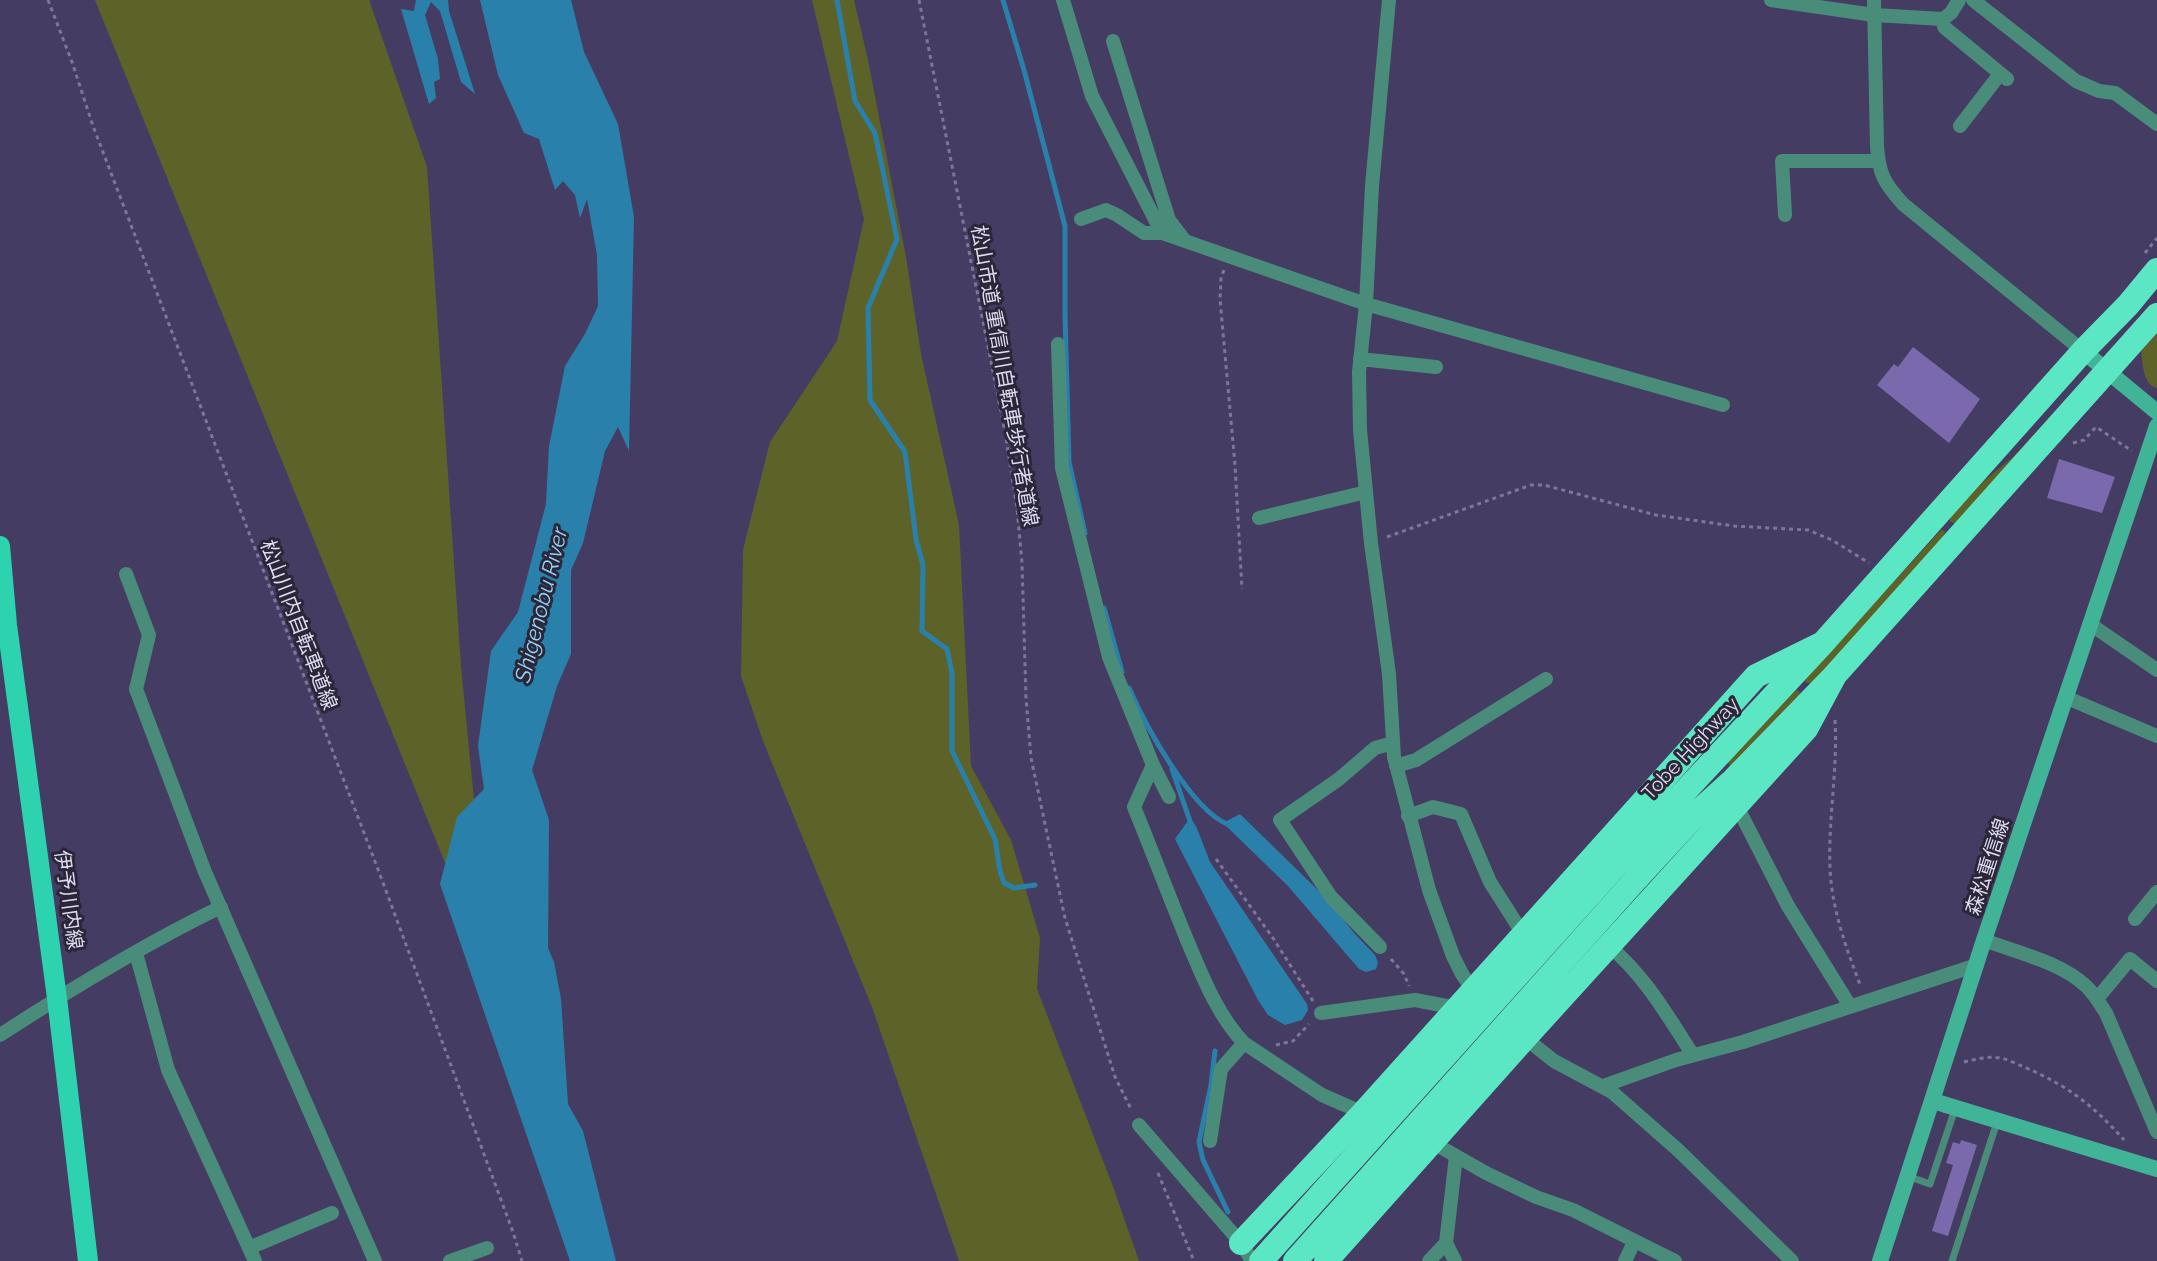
<!DOCTYPE html>
<html>
<head>
<meta charset="utf-8">
<style>
	body { margin:0 }
	canvas { display:block; background:#453c63 }
</style>
</head>
<body>
<canvas width="2157" height="1261"></canvas>
<script>
const g = document.querySelector('canvas').getContext('2d');
g.lineJoin = 'round';
function paint(path, color) { g.fillStyle = color; g.fill(path, 'evenodd'); }
function strokePath(path, color, width, dash) { g.strokeStyle = color; g.lineWidth = width; g.lineCap = dash ? 'butt' : 'round'; g.setLineDash(dash || []); g.stroke(path); }
function write(font, color, halo, rows, align = 'center') {
  g.font = font + ' Raleway,"Noto Sans JP",sans-serif'; g.lineWidth = 6; g.setLineDash([]); g.textBaseline = 'middle'; g.strokeStyle = halo; g.fillStyle = color; for (const [text, x, y, turn = 0] of rows) {
    g.save(); g.translate(x, y); g.rotate((+turn || 0) * Math.PI / 180); g.textAlign = isNaN(turn) ? turn : align; if (halo) g.strokeText(text, 0, 0); g.fillText(text, 0, 0); g.restore();
  }
}
const green = new Path2D(`
	M95,0H369L427,167L461,666L491,976Z
	M812,0H854L868,60L906,257L921,354L959,525L971,766L1011,840L1040,938L1037,989L1112,1184L1139,1261H959L872,1007L763,741L741,676L743,550L770,442L837,341L864,219Z
	M2157,333V388C2143,386 2143,363 2141,351Z
	M2068,398L1955,524L1950,521V517L1985,480L2013,457Z
	M1941,530L1945,531L1944,537L1812,684L1805,682L1806,678Z
	M1798,690L1800,694L1730,766L1728,762L1730,759L1795,691Z`);
const water = new Path2D(`
	M416,0H448L449,11L475,94L461,82L440,11L431,2L425,15L438,59L440,79L434,82L436,98L429,104L401,9L414,11Z
	M480,0H571L584,52L618,124L634,217L629,451L618,427L605,451L583,543L571,570V654L557,686L532,770L549,820L548,948L554,962L561,999L568,1104L583,1131L616,1261H570L440,884L457,817L484,789L478,746L491,651L518,612L546,504L549,446L565,366L585,334L598,306L597,255L587,199L580,218L575,195L563,181L555,190L539,139L524,133L498,75Z
	M1240,814L1327,899L1354,933L1375,955L1378,963L1376,969L1366,972L1359,969L1288,886L1223,823Z
	M1190,818L1196,826L1210,862L1307,1004L1308,1010L1302,1020L1285,1025L1268,1015L1258,1000L1175,839Z`);
const stream = new Path2D(`
	M837,0L855,101L875,133L897,239L868,308L870,400L905,452L916,539L923,565L922,631L947,649L952,673V751L995,839L1000,871L1004,883L1014,888L1035,885
	M1003,0L1024,70L1065,226V315L1069,462L1085,533
	M1104,608L1122,672
	M1129,688C1145,725 1191,809 1227,824
	M1172,769L1191,824
	M1215,1051L1211,1085L1199,1142L1203,1160L1228,1212`);
const building = new Path2D(`
	M1913,347L1980,399L1949,443L1877,385L1894,364L1898,367Z
	M2059,459L2115,477L2102,513L2047,498Z
	M1961,1140L1977,1145L1948,1236L1932,1231L1953,1165L1946,1163L1953,1142L1960,1144Z`);
const path = new Path2D(`
	M48,0L72,62L93,126L379,872L513,1232L522,1261
	M919,0L1005,432L1017,508L1022,563L1026,698L1031,758L1065,918L1115,1077L1132,1111
	M2145,253L2157,238
	M1224,270L1221,278L1220,299L1235,465L1242,589
	M2073,443L2084,440L2096,427L2132,451
	M1387,537L1517,490L1531,485H1544L1656,515L1734,526L1808,530L1832,540L1869,563
	M1835,720C1838,769 1828,818 1830,868C1832,910 1846,948 1861,987
	M1216,859L1273,938L1313,1001
	M1391,959L1404,974L1409,986
	M1276,1045L1293,1041L1309,1024
	M1964,1062C1976,1059 1989,1056 2001,1058C2009,1060 2017,1064 2024,1067C2067,1085 2094,1106 2124,1140
	M1158,1173L1194,1261`);
const lane = new Path2D(`
	M1907,1176L1930,1184L1955,1109
	M1952,1261L1997,1122`);
const street = new Path2D(`
	M1063,0L1092,96L1162,233
	M1389,0L1372,186L1366,304L1359,372L1360,430L1371,543L1389,674L1394,757L1429,890L1453,956L1462,974L1475,993
	M1771,0L1874,15L1943,19L1951,13L1959,0
	M1874,0L1877,146C1879,174 1884,183 1903,204L2083,351
	M1973,0L2076,81L2099,91L2115,93L2157,124
	M1943,19L1944,27L2007,79
	M1113,41L1169,220L1185,241
	M1960,126L2000,74
	M1785,215L1782,161H1878
	M1081,219L1106,210L1117,215L1144,233H1162L1366,304L1723,405
	M1058,344L1062,468L1109,657L1153,765L1134,807C1152,851 1169,896 1187,940C1202,975 1217,1015 1244,1043L1322,1095L1368,1115
	M1360,359L1436,367
	M1259,518L1366,492
	M126,574L149,635L136,689L205,872L375,1261
	M2090,624L2157,670
	M2065,697L2157,736
	M1153,765L1169,797
	M1396,766L1416,760L1546,679
	M1734,809L1742,816L1788,906L1850,1006
	M1408,816L1433,807L1461,814L1490,882L1523,934
	M2135,919L2157,892
	M1984,940C2018,953 2061,962 2087,987C2095,995 2100,1004 2106,1013L2157,1132
	M1609,946C1646,977 1667,1015 1693,1055
	M1380,947L1331,897L1280,820L1339,779L1375,748L1393,743
	M136,953L168,1070L255,1261
	M2096,996L2101,994L2130,959L2157,981
	M1321,1013L1415,1000L1457,1008
	M1520,1034L1554,1061L1612,1092L1678,1150L1792,1261
	M0,1035C71,989 144,944 221,907
	M1603,1086L1676,1060L1743,1042L1977,965
	M1139,1125L1241,1243L1252,1261
	M1428,1140L1486,1173L1536,1197L1573,1210L1675,1261
	M1210,1141L1221,1069L1244,1043
	M249,1248L332,1213
	M450,1261L487,1248
	M1429,1261L1446,1243
	M1455,1261L1446,1243L1456,1156
	M1625,1261L1634,1242`);
const secondary = new Path2D(`
	M2083,351L2157,412
	M1933,1101L2157,1169
	M1880,1261L1984,940L2157,426`);
const primary = new Path2D(`
	M0,546L7,625L57,998L88,1261`);
const highway = new Path2D(`
	M1620,861L1823,643L2083,351L2128,305L2157,270
	M1638,877L1698,812L1731,782L1835,675L2157,315
	M1241,1243L1363,1113L1756,676L1823,643
	M1326,1261L1525,1038L1806,729L1835,675`);
const highwayBridge = new Path2D(`
	M1261,1261L1620,861
	M1295,1261L1638,877`);
const streetNames = [
	["松山市道 重信川自転車歩行者道線",1004,376,80],
	["松山川内自転車道線",298,625,69],
	["Tobe Highway",1691,749,-47],
	["森松重信線",1988,867,-72],
	["伊予川内線",68,900,82]
];
const waterNames = [
	["Shigenobu River",542,605,-76]
];
paint(green, '#5d6229');
paint(water, '#2981ab');
strokePath(stream, '#2981ab', 5);
paint(building, '#7a6aad');
strokePath(path, '#7d7698', 3, [4, 4]);
strokePath(lane, '#4a8c7a', 7);
strokePath(street, '#4a8c7a', 14);
strokePath(secondary, '#41b397', 16);
strokePath(primary, '#2dd2ae', 20);
strokePath(highway, '#5ce7c4', 24);
strokePath(highwayBridge, '#5ce7c4', 24);
write('20px', '#dfdbf3', '#2b2739', streetNames);
write('italic 22px', '#94d2f5', '#2b2739', waterNames);
</script>
</body>
</html>
